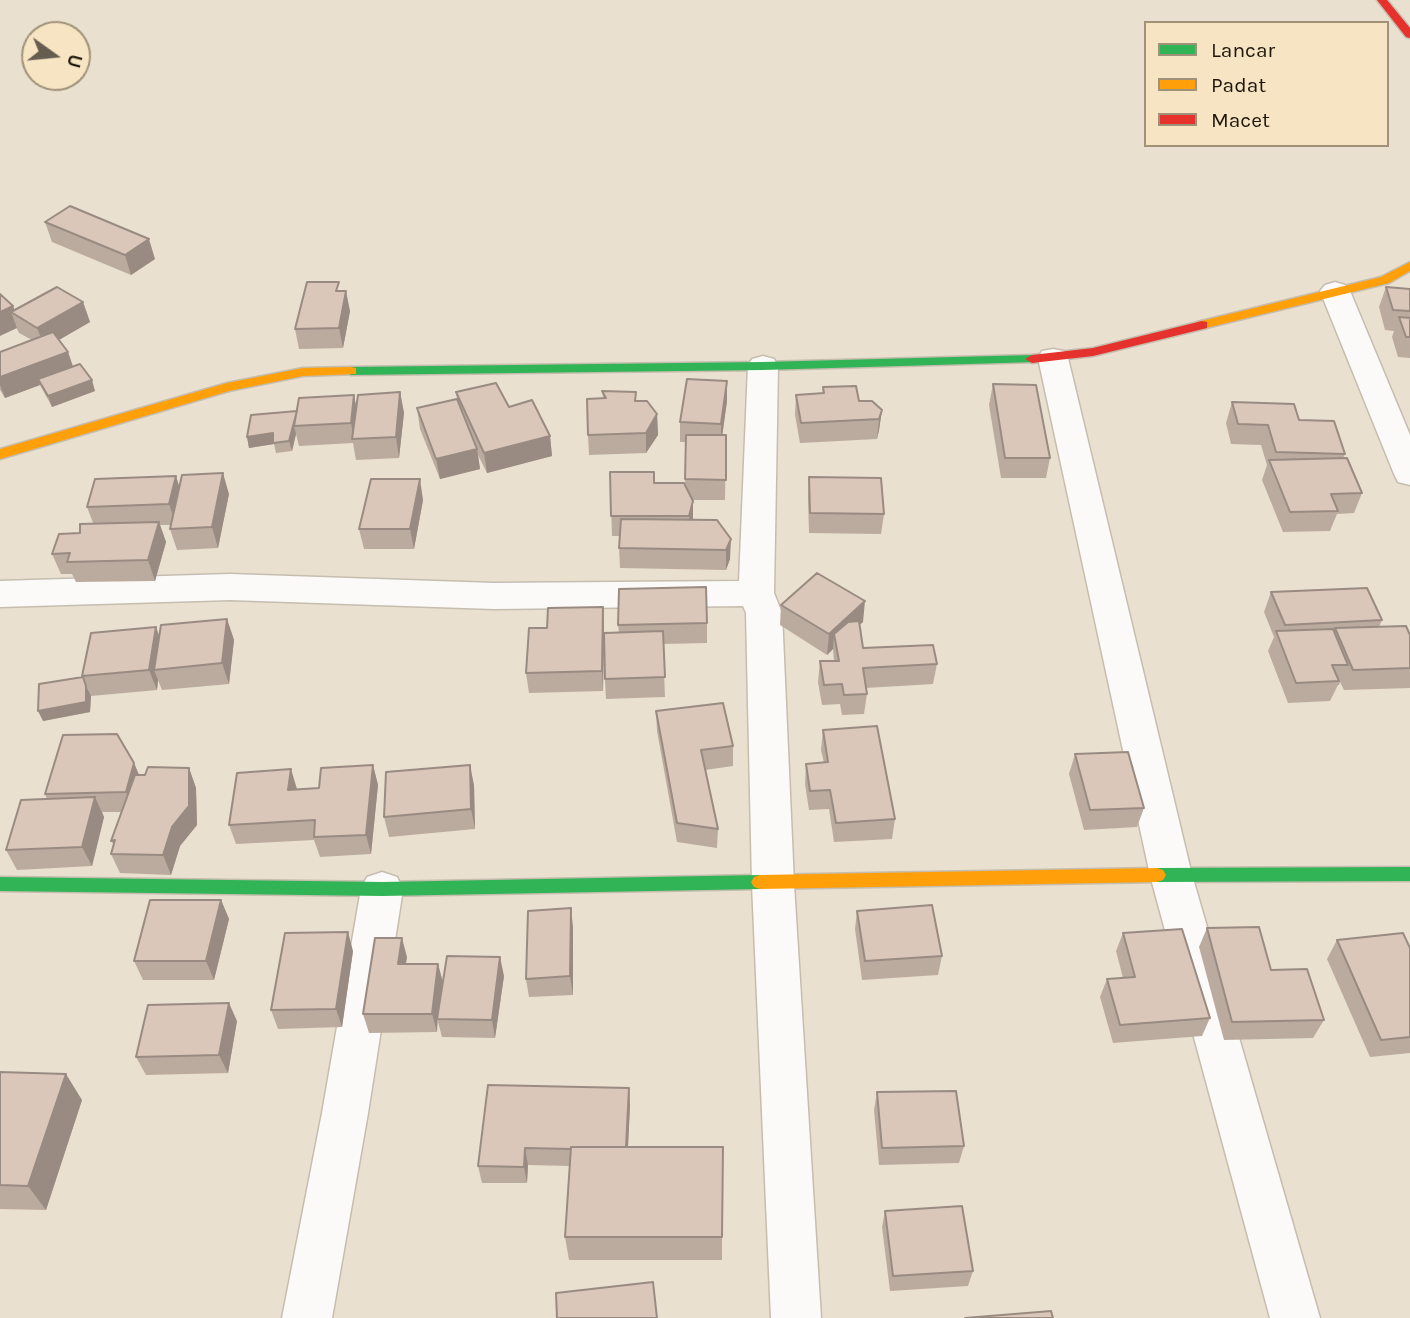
<!DOCTYPE html>
<html>
<head>
<meta charset="utf-8">
<style>
	body { margin:0 }
	#map { position:relative; width:1410px; height:1318px; overflow:hidden; background:#eae0cf; font-family:Karla,sans-serif }
	canvas { display:block }
	.legend { position:absolute; left:1144px; top:21px; width:245px; height:126px; box-sizing:border-box; background:#f6e4c3; border:2px solid #9f9279; margin:0; padding:9px 12px; list-style:none; font-size:21px; color:#1d170b }
	.legend li { display:flex; align-items:center; gap:14px; height:35px }
	.legend b { width:35px; border:2px solid #9f9279 }
	.north { position:absolute; left:21px; top:21px; width:70px; height:70px; box-sizing:border-box; background:#f6e4c3; border:2px solid #9f9279; border-radius:50%; rotate:105deg; font-size:19px; font-weight:700; line-height:28px; text-align:center; color:#1d170b }
	.north::after { content:''; display:block; margin:auto; width:24px; height:32px; background:#655d50; clip-path:polygon(50% 0,100% 100%,50% 72%,0 100%) }
</style>
</head>
<body>
<div id="map">
<canvas width="1410" height="1318"></canvas>
<ul class="legend">
<li><b style="height:9px;background:#30b455"></b>Lancar</li>
<li><b style="height:9px;background:#ff9f0a"></b>Padat</li>
<li><b style="height:9px;background:#e5322d"></b>Macet</li>
</ul>
<div class="north">U</div>
</div>
<script>
const g = document.querySelector('canvas').getContext('2d');
g.lineJoin = 'round';
function strokePath(path, color, width, dash) { g.strokeStyle = color; g.lineWidth = width; g.lineCap = dash ? 'butt' : 'round'; g.setLineDash(dash || []); g.stroke(path); }
function paint(path, color) { g.fillStyle = color; g.fill(path, 'evenodd'); }
const street = new Path2D(`
	M1335,282L1345,285L1350,291L1410,435V485L1398,482L1394,474L1320,291L1325,285Z
	M1053,349L1064,351L1068,358L1192,875L1320,1318H1270L1150,875L1038,358L1042,351Z
	M763,356L774,359L778,366L774,593L782,613L794,884L821,1318H771L752,884L746,613L743,606L494,609L230,600L0,607V581L230,574L494,583L739,581L748,366L752,359Z
	M382,872L397,877L403,889L368,1113L332,1318H282L322,1113L361,889L367,877Z`);
const fast = new Path2D(`
	M1032,355L1037,356V362L763,370L351,375L344,371L351,367L763,362Z
	M1410,867V881L1157,882L1151,880L1148,875L1151,870L1157,868Z
	M760,875L766,877L769,882L766,887L760,889L382,896L0,891V877L382,882Z`);
const slow = new Path2D(`
	M1410,262V271L1389,283L1202,329L1196,325L1197,322L1381,277Z
	M351,367L356,368V374L303,376L229,391L0,459V449L227,383L303,368Z
	M1157,868L1163,870L1166,875L1163,880L1157,882L760,889L754,887L751,882L754,877L760,875Z`);
const jam = new Path2D(`
	M1377,0H1387L1410,28V38L1406,37Z
	M1202,321L1207,322V328L1093,356L1032,363L1025,359L1032,355L1093,348Z`);
const wall = new Path2D(`
	M45,222L155,259L131,275L52,242Z
	M1386,287L1410,289V358L1398,357L1392,337L1394,331L1385,330L1379,307Z
	M341,291L350,311L343,348L299,349L295,329Z
	M0,294L15,310L83,302L90,322L59,340L73,367L95,391L52,407L40,385L5,398L0,390V352L32,340L19,333Z
	M993,384L1050,458L1046,478H1001L989,405Z
	M823,387L882,410L879,430L877,439L800,443L795,415L796,395L822,394Z
	M602,391L636,392V401L657,414L658,435L646,453L589,455L588,435L603,398Z
	M400,392L404,413L399,458L356,460L353,443L299,446L296,434L292,451L276,453L274,444L249,448L247,437L297,411L354,395L356,406Z
	M456,392L509,407L550,436L552,456L487,473L478,455L480,469L440,479L420,429L417,408L457,399Z
	M727,401L722,435H726L725,500H692L693,520H717L730,559L726,570L620,568L619,548V536H612L610,472L654,483L685,485L686,442H680V422Z
	M1232,402L1299,420L1345,454L1343,458L1362,493L1354,513L1337,514L1330,531L1283,532L1262,480L1267,465L1261,445L1231,444L1226,423Z
	M176,476L179,487L229,494L218,548L177,550L170,529L171,525H160L166,542L155,581L76,582L72,574H61L52,554L93,523L87,507Z
	M809,477L884,514L881,534L809,533L808,497Z
	M423,500L414,549H364L359,529Z
	M1271,592L1382,620L1379,627L1410,635V688L1344,690L1340,682L1339,685H1338L1330,701L1288,703L1268,651L1274,637L1264,612Z
	M781,605L863,622L859,625L863,648L937,664L933,684L866,688L867,694L864,714L842,715L840,704L822,705L818,682L820,661H834L833,649L827,655L780,625Z
	M603,607L604,627L603,691L529,693L526,673L547,628Z
	M227,619L234,640L229,684L162,690L158,680L157,690L91,696L90,712L43,721L83,677L82,676L156,627L159,636Z
	M707,623V643L663,644L665,697L606,699L605,679L619,633L618,625Z
	M656,711L733,746V766L705,770L718,829L717,848L677,842L657,731Z
	M823,730L895,819L892,839L834,842L829,809L809,810L805,784L806,764L824,763L821,750Z
	M1075,754L1144,808L1137,827L1084,830L1069,774Z
	M134,763L139,775H145L189,768L196,788L197,825L180,846L171,875L120,873L111,854L114,845L111,841L122,812H102L104,817L92,866L17,870L6,850L47,799L45,794Z
	M373,765L378,785L371,854L320,857L314,840L236,844L229,825L297,789L319,788Z
	M474,785L475,829L389,837L384,817Z
	M221,900L229,919L214,980H143L134,961Z
	M857,911L942,956L938,975L862,980L855,929Z
	M573,927V995L529,997L526,979Z
	M1207,928L1271,970L1324,1020L1313,1038L1224,1040L1199,947Z
	M1123,933L1210,1018L1202,1036L1113,1043L1100,997L1107,979L1123,978L1116,951Z
	M1337,940L1410,948V1053L1370,1057L1327,959Z
	M353,951L342,1027L278,1029L271,1010Z
	M407,957L405,964H438L443,983L504,976L495,1038L442,1037L438,1022L437,1032L369,1033L363,1014Z
	M237,1021L228,1073L146,1075L136,1057Z
	M0,1072L82,1100L46,1210L0,1209Z
	M629,1088L630,1105L628,1147L722,1237V1260H569L565,1237L570,1166L528,1165L527,1183H482L478,1166Z
	M877,1092L964,1146L959,1163L879,1165L874,1110Z
	M885,1211L973,1271L968,1286L890,1291L882,1227Z`);
const shadedWall = new Path2D(`
	M149,239L155,259L131,275L125,255Z
	M346,291L350,311L343,348L339,328Z
	M83,302L90,322L45,348L37,328Z
	M13,306L17,316L11,312L17,328L0,336V312Z
	M68,352L75,372L38,379L40,385L5,398L0,385V377Z
	M92,380L95,391L52,407L48,396Z
	M727,381V401L721,445V424Z
	M400,392L404,413L399,458L396,437Z
	M354,395L358,416L354,439L351,423Z
	M882,410L879,430L877,439L879,419Z
	M297,411L294,426L296,434L292,451L289,441Z
	M657,414L658,435L646,453V433Z
	M273,433L274,444L249,448L247,437Z
	M550,436L552,456L487,473L484,453Z
	M477,449L480,469L440,479L436,459Z
	M223,473L229,494L218,548L212,527Z
	M176,476L182,496L176,524L169,504Z
	M420,479L423,500L414,549L410,529Z
	M693,501V521L690,537L689,516Z
	M159,522L166,542L155,581L148,560Z
	M731,539L730,559L726,570V550Z
	M865,601L863,622L836,646L834,634L833,649L827,655L829,634Z
	M603,607L604,627L603,691L602,671Z
	M227,619L234,640L229,684L222,663Z
	M156,627L163,647L154,670L158,680L157,690L149,670Z
	M86,686L91,696L90,712L43,721L38,711Z
	M134,763L142,782L135,811L126,792Z
	M373,765L378,785L371,854L366,835Z
	M470,765L474,785L475,829L471,809Z
	M189,768L196,788L197,825L180,846L171,875L163,855Z
	M291,769L297,789L288,790Z
	M95,797L104,817L92,866L82,847Z
	M221,900L229,919L214,980L206,961Z
	M571,908L573,927V995L570,976Z
	M348,932L353,951L342,1027L336,1009Z
	M402,938L407,957L403,983L398,964Z
	M500,957L504,976L495,1038L492,1020Z
	M438,964L443,983L437,1019V1032L432,1014Z
	M229,1003L237,1021L228,1073L219,1055Z
	M66,1074L82,1100L46,1210L28,1186Z
	M629,1088L630,1105L627,1167L625,1150Z
	M525,1148L528,1165L527,1183L524,1167Z`);
const building = new Path2D(`
	M70,206L149,239L125,255L45,222Z
	M307,282H339L336,291H346L339,328L295,329Z
	M57,287L83,302L37,328L11,312Z
	M1386,287L1410,289V311L1393,310Z
	M0,294L13,306L0,312Z
	M1399,317L1410,318V337H1406Z
	M53,332L68,352L0,377V352Z
	M80,364L92,380L48,396L38,379Z
	M687,379L727,381L721,424L680,422Z
	M496,383L509,407L532,400L550,436L484,453L456,392Z
	M993,384L1036,385L1050,458H1005Z
	M856,386L859,401H872L882,410L879,419L801,423L796,395L824,393L823,387Z
	M602,391L636,392L635,401H647L657,414L646,433L588,435L587,399L606,398Z
	M400,392L396,437L352,439L358,395Z
	M354,395L351,423L294,426L299,398Z
	M457,399L477,449L436,459L417,408Z
	M1232,402L1294,404L1299,420L1334,421L1345,454L1276,452L1268,425L1238,424Z
	M297,411L289,441L273,443V433L247,437L251,415Z
	M686,435H726V480L685,479Z
	M1347,458L1362,493L1331,494L1338,511L1290,512L1269,460Z
	M610,472H654V483H684L693,501L689,516H611Z
	M223,473L212,527L170,529L182,475Z
	M176,476L169,504L87,507L95,479Z
	M809,477L881,478L884,514L810,513Z
	M371,479H420L410,529H359Z
	M621,519L717,520L731,539L726,550L619,548Z
	M159,522L148,560L67,562L70,553L52,554L59,534L80,533V524Z
	M817,573L865,601L829,634L781,605Z
	M706,587L707,623L618,625L619,589Z
	M1367,588L1382,620L1285,625L1271,592Z
	M603,607L602,671L526,673L529,628H547L548,608Z
	M227,619L222,663L154,670L161,625Z
	M859,621L863,648L933,645L937,664L863,668L867,694L844,695L842,684L824,685L820,661H839L834,634L848,622Z
	M1406,626L1410,635V668L1353,670L1335,628Z
	M156,627L149,670L82,676L91,633Z
	M1333,629L1348,665H1332L1339,681L1296,683L1276,631Z
	M663,631L665,677L605,679L604,633Z
	M83,677L86,686V702L38,711L39,684Z
	M723,703L733,746L701,750L718,829L677,823L656,711Z
	M877,726L895,819L836,823L830,790L810,791L806,764L828,762L823,730Z
	M117,734L134,763L126,792L45,794L63,735Z
	M1128,752L1144,808L1090,810L1075,754Z
	M373,765L366,835L314,837L315,820L229,825L237,773L291,769L288,790L319,788L321,768Z
	M470,765L471,809L384,817L386,772Z
	M148,767L189,768V806L172,827L163,855L111,854L115,840L111,841L135,775H145Z
	M95,797L82,847L6,850L21,800Z
	M150,900H221L206,961H134Z
	M932,905L942,956L865,961L857,911Z
	M571,908L570,976L526,979L528,911Z
	M1259,927L1271,970L1307,969L1324,1020L1232,1022L1207,928Z
	M1182,929L1210,1018L1120,1025L1107,979L1135,977L1123,933Z
	M348,932L336,1009L271,1010L285,933Z
	M1403,933L1410,948V1037L1381,1040L1337,940Z
	M375,938H402L398,964H438L432,1014H363Z
	M447,956L500,957L492,1020L437,1019Z
	M229,1003L219,1055L136,1057L148,1005Z
	M0,1072L66,1074L28,1186L0,1185Z
	M488,1085L629,1088L626,1147H571V1149L525,1148L524,1167L478,1166Z
	M956,1091L964,1146L882,1148L877,1092Z
	M571,1147H723L722,1237H565Z
	M962,1206L973,1271L893,1276L885,1211Z
	M653,1282L657,1318H557L556,1293Z
	M1051,1311L1053,1318H965Z`);
strokePath(street, '#c5bdaf', 3);
strokePath(fast, '#c5bdaf', 3);
strokePath(slow, '#c5bdaf', 3);
strokePath(jam, '#c5bdaf', 3);
paint(street, '#fcfaf8');
paint(fast, '#30b455');
paint(slow, '#ff9f0a');
paint(jam, '#e5322d');
paint(wall, '#bbab9f');
paint(shadedWall, '#998b82');
paint(building, '#dac7b9');
strokePath(building, '#998b82', 2);
</script>
</body>
</html>
